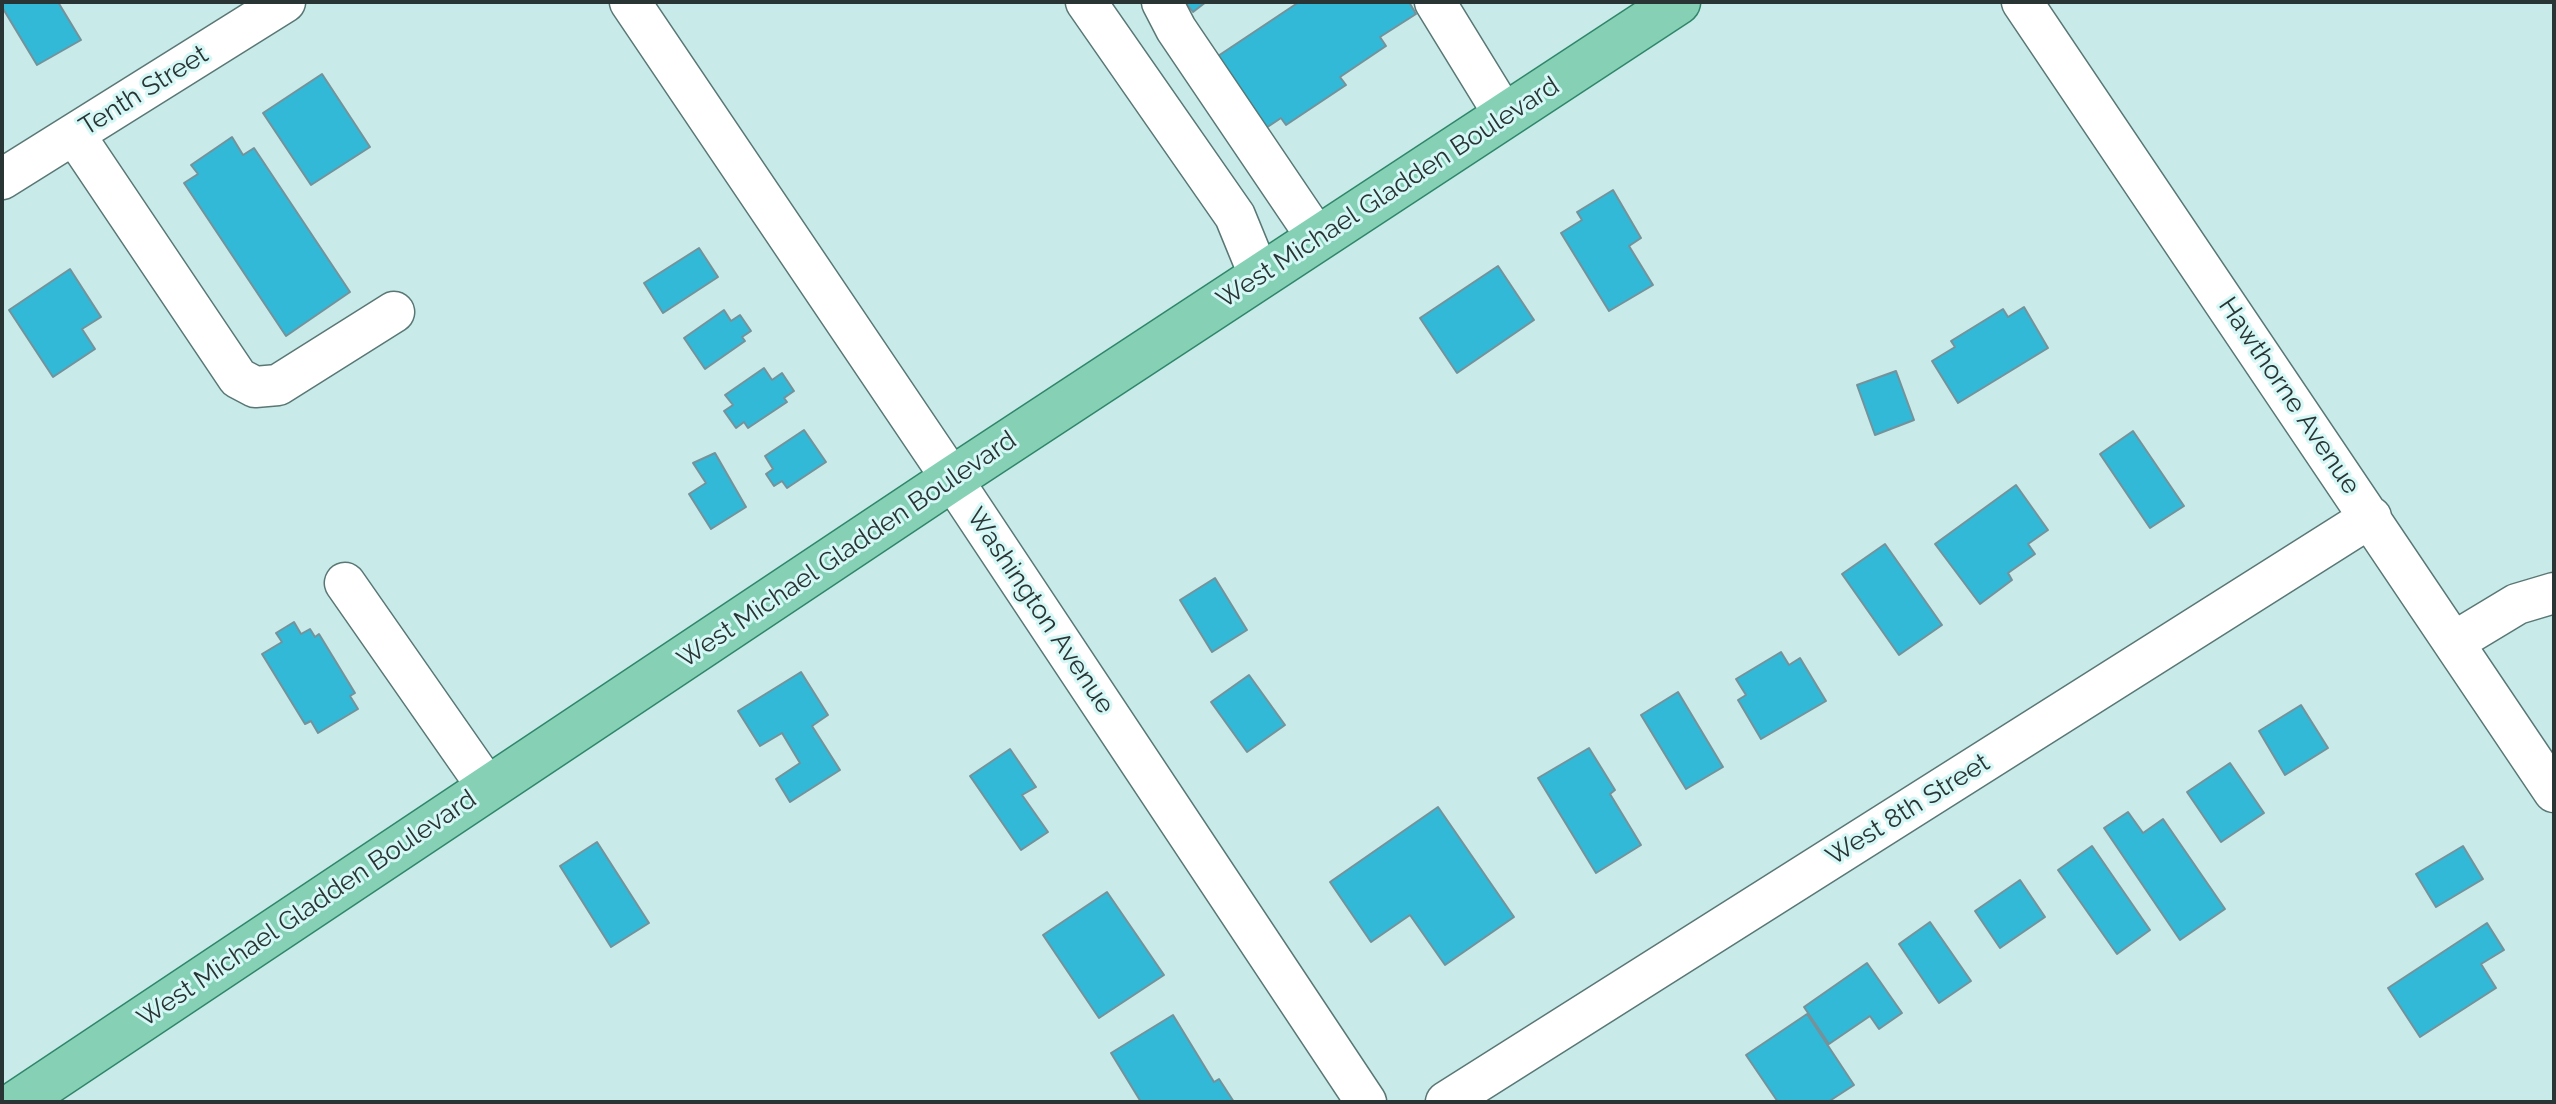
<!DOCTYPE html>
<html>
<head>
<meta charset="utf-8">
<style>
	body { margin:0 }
	#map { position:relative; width:2556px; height:1104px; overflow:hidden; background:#c8eae8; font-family:Raleway,sans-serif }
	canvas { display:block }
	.frame { position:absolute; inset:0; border:4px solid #283534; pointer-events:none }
</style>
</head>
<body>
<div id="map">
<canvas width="2556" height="1104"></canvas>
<div class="frame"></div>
</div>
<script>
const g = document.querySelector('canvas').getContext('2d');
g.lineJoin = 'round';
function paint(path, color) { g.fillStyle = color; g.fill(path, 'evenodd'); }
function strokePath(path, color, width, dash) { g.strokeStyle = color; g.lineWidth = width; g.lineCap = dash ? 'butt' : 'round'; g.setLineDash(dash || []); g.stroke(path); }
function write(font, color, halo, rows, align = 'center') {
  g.font = font + ' Raleway,sans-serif'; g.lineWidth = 6; g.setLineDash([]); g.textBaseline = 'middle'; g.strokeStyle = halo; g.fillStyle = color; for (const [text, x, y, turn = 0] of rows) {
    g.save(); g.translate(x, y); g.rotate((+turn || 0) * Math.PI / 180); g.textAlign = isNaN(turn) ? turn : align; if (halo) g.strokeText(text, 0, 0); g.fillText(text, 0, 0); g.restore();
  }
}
const building = new Path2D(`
	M2,2H58L81,40L37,65L2,7Z
	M1185,2H1206L1193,12Z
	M1299,2H1409L1416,14L1380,37L1386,46L1340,77L1346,85L1286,125L1281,118L1257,134L1209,62Z
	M322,74L370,147L311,185L263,113Z
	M232,137L243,155L254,148L350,292L286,336L184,183L198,174L191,165Z
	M1613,190L1641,238L1629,246L1653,285L1609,311L1561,233L1582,220L1577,212Z
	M699,248L718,277L663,313L644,283Z
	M1498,266L1534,320L1457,373L1420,318Z
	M70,269L101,317L82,329L95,349L53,377L9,310Z
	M2024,307L2048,348L1958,403L1932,361L1955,347L1951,341L2003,309L2008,317Z
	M724,310L731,321L740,315L751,331L742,337L745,341L705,369L684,338Z
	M764,368L772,380L782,373L794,391L784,398L787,402L748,428L744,422L736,428L724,411L733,405L725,395Z
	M1896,371L1914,420L1875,435L1857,385Z
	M804,430L826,462L787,488L782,481L774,486L766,474L773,469L765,456Z
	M2133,431L2184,506L2150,528L2100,454Z
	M715,453L746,507L711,529L689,494L706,483L693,463Z
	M2016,485L2048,530L2028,544L2035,554L2008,573L2012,580L1980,604L1935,544Z
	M1885,544L1942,625L1899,655L1842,574Z
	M1215,578L1247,630L1212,652L1180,600Z
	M294,622L301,634L310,629L315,637L319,634L355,693L350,696L358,709L318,733L311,721L305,724L262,654L282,642L276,633Z
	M1781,652L1789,665L1800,658L1826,701L1761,739L1738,700L1746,695L1736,679Z
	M801,672L828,715L812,726L840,770L790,802L776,779L800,763L782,733L760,746L738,711Z
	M1249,675L1285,725L1247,752L1211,702Z
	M1678,692L1723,767L1686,789L1641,715Z
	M2301,705L2328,748L2285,775L2259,731Z
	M1589,748L1615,790L1610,794L1641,845L1596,873L1538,778Z
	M1010,749L1036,787L1022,795L1048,832L1021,850L970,776Z
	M2230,763L2264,813L2221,842L2187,792Z
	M1438,807L1514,917L1445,965L1410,915L1371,942L1330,882Z
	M2128,812L2143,833L2163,819L2225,909L2180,940L2104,828Z
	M597,842L649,923L611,947L560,866Z
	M2092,846L2150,930L2117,954L2058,870Z
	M2463,846L2483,879L2436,907L2416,874Z
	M2020,880L2045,917L2000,948L1975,911Z
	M1107,892L1164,975L1099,1018L1043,935Z
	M1930,922L1971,981L1939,1003L1899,944Z
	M2487,923L2504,950L2481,964L2496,988L2420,1037L2388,988Z
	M1867,963L1902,1013L1879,1029L1870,1016L1829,1044L1804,1007Z
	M1807,1014L1854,1085L1828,1102H1778L1746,1055Z
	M1173,1015L1214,1082L1219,1079L1234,1102H1141L1111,1053Z`);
const minor = new Path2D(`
	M630,2L952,479L1366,1102
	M1086,2L1235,216L1260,277
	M1162,2L1176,29L1318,239
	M1435,2L1505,116
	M2022,2L2554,792
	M74,134L238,378L255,387L278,385L394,312
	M2,179L285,2
	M345,583L488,788
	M2454,642L2517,604L2554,593
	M1446,1102L2371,517`);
const major = new Path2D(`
	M18,1102L952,479L1678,2`);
const streetNames = [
	["Tenth Street",144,91,-32],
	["West Michael Gladden Boulevard",1388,193,-33],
	["Hawthorne Avenue",2289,396,56],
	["West Michael Gladden Boulevard",847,550,-34],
	["Washington Avenue",1040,611,56],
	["West 8th Street",1908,810,-32],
	["West Michael Gladden Boulevard",307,909,-34]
];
paint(building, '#32b9d8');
strokePath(building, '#75929a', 2);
strokePath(minor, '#597775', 43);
strokePath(major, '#308669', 47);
strokePath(minor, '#fff', 40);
strokePath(major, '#86d1b6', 44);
write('26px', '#283534', '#d5f7f5', streetNames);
</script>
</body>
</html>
